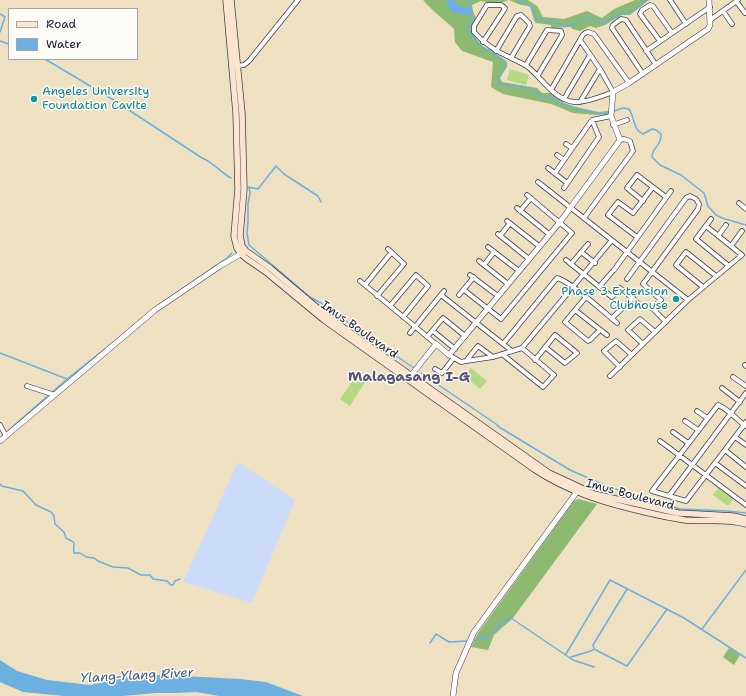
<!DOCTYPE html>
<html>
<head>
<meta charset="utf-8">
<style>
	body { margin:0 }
	#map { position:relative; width:746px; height:696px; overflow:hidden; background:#ede1c1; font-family:"Shantell Sans",sans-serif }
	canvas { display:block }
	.legend { position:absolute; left:8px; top:8px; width:130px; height:52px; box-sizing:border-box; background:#fdfcf7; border:1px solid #a5a5ac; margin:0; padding:5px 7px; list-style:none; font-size:12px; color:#22223b }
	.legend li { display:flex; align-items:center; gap:8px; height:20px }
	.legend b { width:20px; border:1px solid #a5a5ac }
</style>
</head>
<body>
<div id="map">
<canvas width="746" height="696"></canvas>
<ul class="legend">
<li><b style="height:5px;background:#fce5cf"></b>Road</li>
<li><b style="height:11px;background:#6bb0e1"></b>Water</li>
</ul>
</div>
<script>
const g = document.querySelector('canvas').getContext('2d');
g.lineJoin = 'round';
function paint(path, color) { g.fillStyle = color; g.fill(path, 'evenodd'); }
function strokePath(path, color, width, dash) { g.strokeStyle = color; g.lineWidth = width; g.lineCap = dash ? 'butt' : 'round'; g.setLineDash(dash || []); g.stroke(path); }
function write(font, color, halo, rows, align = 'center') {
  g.font = font + ' "Shantell Sans",sans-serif'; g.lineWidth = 3; g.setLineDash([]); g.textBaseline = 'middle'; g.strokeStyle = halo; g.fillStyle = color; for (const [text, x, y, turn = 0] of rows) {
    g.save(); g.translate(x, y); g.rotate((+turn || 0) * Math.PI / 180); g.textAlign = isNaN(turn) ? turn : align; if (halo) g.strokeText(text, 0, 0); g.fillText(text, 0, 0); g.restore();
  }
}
const built = new Path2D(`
	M238,462L295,500L252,603L183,582Z`);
const green = new Path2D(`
	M510,69L529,75L526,85L507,80Z
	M471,368L487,381L480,389L464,376Z
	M356,376L365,382L350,406L340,399Z
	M719,487L734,498L728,506L713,495Z`);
const forest = new Path2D(`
	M423,0H528L537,6L543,17L564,19L587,11L602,18L614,9L635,0H649L630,15H622L605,25L596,28L590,26L580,31L572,29L571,27L551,28V25L536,23L534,20L530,6L521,5L509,0L497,4L481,1L472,5L473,11L476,18L471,28C474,34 477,41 482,45C489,52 499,54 507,62V67L500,78L502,82L537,88L542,93H552L564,103L576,107L598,112L609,111L608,114L597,115L573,113L551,104L503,94L491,87L493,62L462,51L455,42L454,29C443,18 433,12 423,0Z
	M578,499L597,504L513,618L494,635L488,650L471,647L478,633L574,501Z
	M729,648L740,655L734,665L723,657Z`);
const water = new Path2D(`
	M0,660L17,671L47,680L90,685L134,676L164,675L240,679L266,682L303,696H219L196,692L177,693H156L122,696H64L23,692L0,682Z`);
const stream = new Path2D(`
	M472,0L468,11L472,15V18L468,29L469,33L481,47L491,51L505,62L504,69L498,79L499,83L502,84L518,86L530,89L540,96L551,98L563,104L578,109L599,113L610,112
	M488,0H489
	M518,0C531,9 530,0 536,18C540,21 544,19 548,20C557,23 566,28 576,23C577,22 579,20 581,20C587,17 596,21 603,23L619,14L633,11L646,0
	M0,14L5,17L0,32
	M0,41L9,44
	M45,59L112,99L202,158C213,162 220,172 231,178
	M614,111L623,108L629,109C635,118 633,130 643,134L652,129L656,130L661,134C662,146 652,147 652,157L660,165L681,175L704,193L708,206L716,215L722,218L746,225
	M248,187L258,189L276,166L284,174L318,196L321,202
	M249,187L250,193L248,204V221L247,233L249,245L310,297L321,303L368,337L414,368
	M160,304L227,258L232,253
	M0,353L67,379
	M421,373L496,424L499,427L570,470L609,487L680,509L727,511L746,513
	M9,430L67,379L110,345
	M0,484L2,486L23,491L36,505L51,512L54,516L55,524L64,532L66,538C79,545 72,541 74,553H80L86,557L94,558L98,561L113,567L128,568L141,575H150L153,579L167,581L171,585H173L175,581L180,579
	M702,629L746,570
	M474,640C480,639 486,639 490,635C499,628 499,622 511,618L573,660L594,667
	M430,643L436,634L449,642L467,641
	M594,649L593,645L627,589
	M566,654L610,580L684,618L746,658
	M571,657L591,651L594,649L627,666L667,609`);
const river = new Path2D(`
	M451,0V4L455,9L468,11`);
const minor = new Path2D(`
	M670,0L686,24
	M736,1L745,13
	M723,11L732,24
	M710,20L738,0
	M580,40C582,36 583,33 588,32L594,34L629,83
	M660,41L640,14L642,10L650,5L653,6L672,33
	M483,42L504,10L505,8L501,5H487L474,26V32C484,43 495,51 509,57C515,60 522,63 528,67C542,78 554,100 574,102C583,103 603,96 613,92L600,69L580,40L551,90
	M496,51L517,16L521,15L529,23L530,26L511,58
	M646,51L710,7
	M526,65L547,30L561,31L562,35L538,75
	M236,66L244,65L249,61L298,0
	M643,74L612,28L613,25L621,19L626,20L656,65
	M564,99L590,55
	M580,102L600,69
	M613,125L627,120
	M566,144L572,148
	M557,155L564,160
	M548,168L567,183
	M555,173L592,120L611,116
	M538,182L688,300
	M564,188L599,137L592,120
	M643,201L627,188L637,175L666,197
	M739,203L746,209
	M517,208L549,234
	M520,211L531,198
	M584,218L633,151L630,141L624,139L620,140
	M711,219L696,239L729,266
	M507,221L539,246
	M498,234L529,259
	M500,236L510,223
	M718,236L726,225
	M637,237L608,215L618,202L633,213L653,187
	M731,246L742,231
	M488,247L519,271
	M581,252L595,263
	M566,260L612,297L620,288L638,303
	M479,261L508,284
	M571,264L588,244
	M484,265L494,252
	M614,270L671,191
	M470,275L498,296
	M627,279L686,198L690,196L696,199L699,204L698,209L643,284L661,300L652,308L666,322
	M360,281L436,344
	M365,285L391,253
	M599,287L612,272
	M703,287L676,265L686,252L716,276
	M464,290L501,319L572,233L527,195
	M441,295L512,351
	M459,295L474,277
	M377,296L404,264L388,249
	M586,297L565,322L588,341L590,340L600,330
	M390,306L416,275L428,286L403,317
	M575,310L607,335
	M612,318L633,298
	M433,331L455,349
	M410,333L444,291
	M427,337L443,318L465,336
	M503,344L557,278C569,280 605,313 617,323
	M643,344L628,330L640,319L655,332
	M502,354L543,387L554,375L522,348
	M449,355L461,362L466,361L493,357L522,348L612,240
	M535,360L555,335L577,353L565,363L545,347
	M466,361L478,346L493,357
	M745,365L746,366
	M620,367L604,351L616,341L632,355
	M435,369L442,373L453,359
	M610,376L688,300L742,255L706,226
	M733,377L746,386
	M27,386L55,395
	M722,388L740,402
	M697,411L707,418
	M685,421L698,430
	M746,422L744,425C725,450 705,476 686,501L652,491L718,405C725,407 737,419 744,425L746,426
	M0,425L6,436
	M673,432L688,443
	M735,437L746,445
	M660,441L746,505
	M725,450L746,467
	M715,463L746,486
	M669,496L746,393`);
const tertiary = new Path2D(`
	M409,378L436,344L449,355L560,222L620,140L611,116L613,92L629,83L708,29L710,25L709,0
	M0,441L155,310L220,266L244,252
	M453,696L456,673L474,632L579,489`);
const secondary = new Path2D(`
	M226,0L236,113L238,189L234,236L237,248L241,254L247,259L266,272L324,320L534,469C569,492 605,503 645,512C658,515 672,518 685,520C705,522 726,518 746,524
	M231,0L242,113L244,189L240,235L242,246L246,251L270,268L327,316L549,473L594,494L678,513L733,516L746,519`);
const markers = [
	[34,99,4,"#0f9aa8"],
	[676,299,4,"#0f9aa8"]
];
const cultureNames = [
	["Angeles University",42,92],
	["Foundation Cavite",42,106],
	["Phase 3 Extension",668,292,"right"],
	["Clubhouse",668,306,"right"]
];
const streetNames = [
	["Imus Boulevard",359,330,35],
	["Imus Boulevard",630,495,15]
];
const waterNames = [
	["Ylang-Ylang River",137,676,-3]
];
const quarterNames = [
	["Malagasang I-G",409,377]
];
paint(built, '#cbdbf9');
paint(green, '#b3d982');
paint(forest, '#8eb970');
paint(water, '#6bb0e1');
strokePath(stream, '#6bb0e1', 1.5);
strokePath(river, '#6bb0e1', 8);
strokePath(minor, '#403f4f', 5.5);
strokePath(tertiary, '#403f4f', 6);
strokePath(secondary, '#403f4f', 7);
strokePath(minor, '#fff', 4);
strokePath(tertiary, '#fff', 5);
strokePath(secondary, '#fce5cf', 5.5);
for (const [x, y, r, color] of markers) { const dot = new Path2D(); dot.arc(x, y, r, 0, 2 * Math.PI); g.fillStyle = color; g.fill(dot); strokePath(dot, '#fdfcf7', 1.5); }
write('12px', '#0d838f', '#fdfcf7', cultureNames, 'left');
write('12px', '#22223b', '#fdfcf7', streetNames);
write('italic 13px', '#3f5b7d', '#fdfcf7', waterNames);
write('bold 14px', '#585376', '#fdfcf7', quarterNames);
</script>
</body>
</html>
